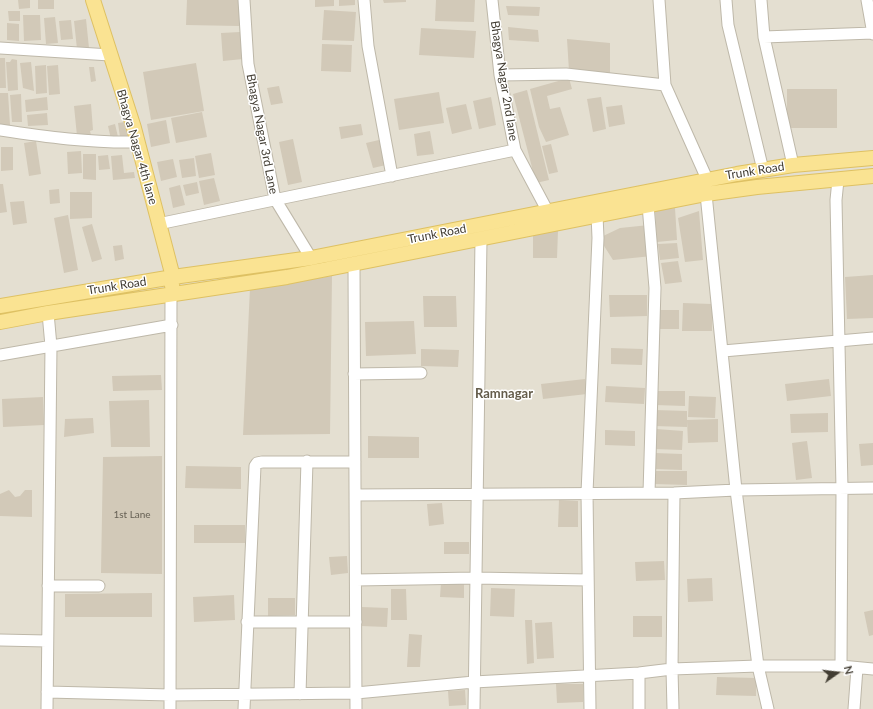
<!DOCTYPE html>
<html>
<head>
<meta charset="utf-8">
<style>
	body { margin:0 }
	#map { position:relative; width:873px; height:709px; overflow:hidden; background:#f1ede3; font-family:Lato,sans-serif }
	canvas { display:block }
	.north { position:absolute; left:817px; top:653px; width:40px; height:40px; -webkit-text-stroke:3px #fff; paint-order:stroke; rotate:76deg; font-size:11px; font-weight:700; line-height:16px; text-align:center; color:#423d33 }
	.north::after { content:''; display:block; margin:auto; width:14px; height:18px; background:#423d33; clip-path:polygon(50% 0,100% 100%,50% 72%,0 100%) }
</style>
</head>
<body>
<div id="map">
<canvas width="873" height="709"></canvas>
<div class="north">N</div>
</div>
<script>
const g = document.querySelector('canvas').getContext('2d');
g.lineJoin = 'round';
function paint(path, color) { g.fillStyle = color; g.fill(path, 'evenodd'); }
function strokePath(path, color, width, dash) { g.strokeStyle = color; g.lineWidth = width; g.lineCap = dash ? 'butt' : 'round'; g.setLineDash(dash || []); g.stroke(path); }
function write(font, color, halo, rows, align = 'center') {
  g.font = font + ' Lato,sans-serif'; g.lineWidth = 3; g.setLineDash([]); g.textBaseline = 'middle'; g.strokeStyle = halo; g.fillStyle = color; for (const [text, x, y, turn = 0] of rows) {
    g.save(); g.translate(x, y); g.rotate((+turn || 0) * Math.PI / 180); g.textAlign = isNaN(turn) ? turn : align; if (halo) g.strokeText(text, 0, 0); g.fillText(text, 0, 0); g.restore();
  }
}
const residential = new Path2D(`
	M0,0H873V709H0Z`);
const building = new Path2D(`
	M18,0H30V8L19,9Z
	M38,0H54V9H38Z
	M187,0H239V26L186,25Z
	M315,0H334V6L315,7Z
	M339,0H355V5L339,6Z
	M383,0H406V2L384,3Z
	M436,0H475L474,22L435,21Z
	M506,6L540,7L539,16L508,15Z
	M324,10L356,12L354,41L322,40Z
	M8,11H20V21H9Z
	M23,15H40L41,40L24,41Z
	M55,17L58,43L46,44L44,18Z
	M86,19L89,48L77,49L74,21Z
	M71,20L73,39L61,40L59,21Z
	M7,23L19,24V41L7,40Z
	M508,27L538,30L539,42L509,40Z
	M421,28L476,31L474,58L419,55Z
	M240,32L243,59L223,61L221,33Z
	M567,39L610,43V75L569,71Z
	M322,44L352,45L351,72L321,71Z
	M0,58H5L6,88H0Z
	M12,59L17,60L18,90L8,91L6,62H10Z
	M31,62L34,91L23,88L20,63Z
	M196,63L204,111L151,120L143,72Z
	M46,65L47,93L36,94L35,66Z
	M58,65L60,94L49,95L47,66Z
	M89,67H94L96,81L91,82Z
	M569,78L572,89L547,96L550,109L560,107L569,135L546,142L539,127L530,89Z
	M279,86L283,103L271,105L267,88Z
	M787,89H837V128H787Z
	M527,90L549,180L536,183L513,94Z
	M439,92L444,123L399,130L394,99Z
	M0,93H8L10,125L0,126Z
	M21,94L22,122H12L10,95Z
	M47,97L48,110L26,112L25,100Z
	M491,97L496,125L479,129L473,101Z
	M601,97L606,129L593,132L587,99Z
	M91,104L93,130L90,131L91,135L77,136L74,106Z
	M466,104L472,129L452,134L446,108Z
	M622,105L625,124L609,127L606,107Z
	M202,112L207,137L176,143L171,118Z
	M47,113L48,125L28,126L27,115Z
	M166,120L170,143L151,147L147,124Z
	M125,122L128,136L120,137L118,123Z
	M115,124L118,137L111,139L108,126Z
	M361,124L363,135L341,139L339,127Z
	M430,131L434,154L417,156L414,134Z
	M293,139L302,182L288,185L279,142Z
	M379,140L386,165L373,168L366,143Z
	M36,141L41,174L29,176L24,143Z
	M551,144L558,172L549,174L542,146Z
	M1,147H13V170L1,171Z
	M81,151L82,173L68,174L67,152Z
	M211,153L215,175L199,178L195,156Z
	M83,154H96V180L83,179Z
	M108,155L110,169L99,170L98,156Z
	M122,155L124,173L134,172L135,178L113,180L111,156Z
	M194,158L196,176L182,178L179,160Z
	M173,159L177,177L161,181L157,162Z
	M214,178L220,201L204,205L199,181Z
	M197,182L199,193L186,196L183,185Z
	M0,184H3L7,212L0,213Z
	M180,185L185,205L173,208L169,188Z
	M59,189L60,203L50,204L49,190Z
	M70,192H92V218L70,219Z
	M24,201L27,223L13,225L10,202Z
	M675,208L677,240L657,242L655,210Z
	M699,211L703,260L685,262L678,218Z
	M68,215L78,270L64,273L54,218Z
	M92,224L102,259L92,262L82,227Z
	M649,225L652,256L613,260L599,238L620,228Z
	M533,230L558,231L557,258H533Z
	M677,243L679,258L660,260L658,244Z
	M122,245L124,259L115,261L113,246Z
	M678,261L682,282L665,284L661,263Z
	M873,275V318L847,319L845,277Z
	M332,276L330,434L243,435L250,288Z
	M609,295H647V316L610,317Z
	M423,296H456L457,327H424Z
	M683,303L712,304V331H682Z
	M656,310H679V329H656Z
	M414,321L416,354L366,356L365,322Z
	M611,348L643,349L642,365L611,364Z
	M421,349L459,350L458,367L421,366Z
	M161,375L162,390L113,391L112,376Z
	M585,379L587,394L543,399L541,384Z
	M829,379L831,396L787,401L785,384Z
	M606,386L645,388L644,404L605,402Z
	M655,391H685V406L655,405Z
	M689,396L716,397L715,418L688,417Z
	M43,397L44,425L3,427L2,399Z
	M149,400L150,447H111L109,401Z
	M655,410L687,411V427L654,426Z
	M828,413V432L791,433L790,414Z
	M93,418L94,433L64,437L65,419Z
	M718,419V442L688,443L687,420Z
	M656,429L683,431L682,450L655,449Z
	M605,430L635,431V446L605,445Z
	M368,436L419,437V458H368Z
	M807,441L812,478L796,480L792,443Z
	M873,443V465L861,466L859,444Z
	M655,453L682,454V470L655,469Z
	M162,456V574L101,573L103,457Z
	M186,466L241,467V489L185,488Z
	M654,471H687V485L654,484Z
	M9,490L15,497L20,496L25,490H32V517L0,516V494Z
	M559,500L578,501V527H558Z
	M442,503L444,524L429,526L427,504Z
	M194,525H245V543H194Z
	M444,542H469V554H444Z
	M347,556L348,573L331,575L329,557Z
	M664,561L665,580L636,581L635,562Z
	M712,578L713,601L688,602L687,579Z
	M441,583L464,584V598L440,597Z
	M491,588L515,589L514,617L490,616Z
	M391,589H406L407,620H391Z
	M152,593V617H65V594Z
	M234,595L235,620L194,622L193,597Z
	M268,598H295V615L268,616Z
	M362,607L388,608L387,627L361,626Z
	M873,610V635L869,636L864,612Z
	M633,616H662V637H633Z
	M525,620H532L534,663L527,664Z
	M552,622L554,658L537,659L535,623Z
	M409,634L422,635L420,667H407Z
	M717,677L756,678V696L716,695Z
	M556,684H583V702L557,703Z
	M465,690L466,705L449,706L448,691Z`);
const minor = new Path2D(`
	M244,0L248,64L275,199L311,258
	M364,0L368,46L392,176
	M492,0L500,75L515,150L547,210L548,219
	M659,0L665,85L707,179
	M726,0L728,25L763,170
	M761,0L764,37L793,165
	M867,0L873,34
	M764,37L873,33
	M0,48L110,55
	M500,75L566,74L665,85
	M0,130C46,137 91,143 138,142
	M838,180L836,200L842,489L841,666
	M706,194L736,490L758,666L768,709
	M648,205L655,288L649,493
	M158,224L515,150
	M354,265L356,709
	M723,351L873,338
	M0,355L172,325
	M354,374L421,373
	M355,495L674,493L736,490L873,488
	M356,580L475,578L588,580
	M48,586H99
	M247,622H356
	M0,640L47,641
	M639,673V709
	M47,692L170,695L356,693L474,682L639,673L672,669L758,666H841L873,669
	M300,694L307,461
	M47,709L51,346L48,313
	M170,709L171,295
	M244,709L255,466L257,463L262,462H355
	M474,709L481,240
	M590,709L587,493L598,238L597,215
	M673,709L672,669L674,493
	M854,709L857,668`);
const major = new Path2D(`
	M93,0L134,128L173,277L172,286
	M0,306L173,277L311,258L737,174L793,165L873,158
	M0,322L48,313L287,277L706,194L757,187L873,176`);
const numberNames = [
	["1st Lane",132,515]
];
const streetNames = [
	["Bhagya Nagar 2nd lane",504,81,81],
	["Bhagya Nagar 3rd Lane",262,134,79],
	["Bhagya Nagar 4th lane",137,147,74],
	["Trunk Road",755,171,-9],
	["Trunk Road",437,234,-11],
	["Trunk Road",117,286,-9]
];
const neighbourhoodNames = [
	["Ramnagar",504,394]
];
paint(residential, '#e4dfd1');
paint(building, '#d2c9b8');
strokePath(minor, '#beb8a9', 13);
strokePath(major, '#dec163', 16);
strokePath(minor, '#fff', 11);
strokePath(major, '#fae392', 14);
write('10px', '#666054', null, numberNames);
write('12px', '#423d33', '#fff', streetNames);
write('bold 13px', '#645c4b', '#fff', neighbourhoodNames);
</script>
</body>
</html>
